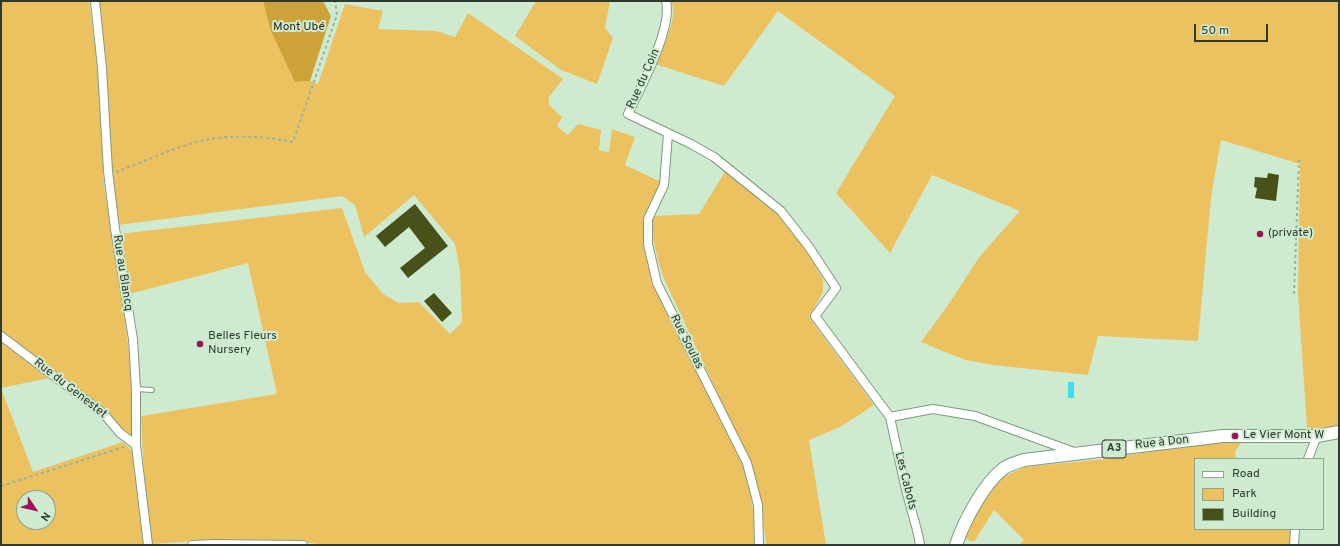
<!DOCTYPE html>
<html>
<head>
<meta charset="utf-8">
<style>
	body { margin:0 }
	#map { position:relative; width:1340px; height:546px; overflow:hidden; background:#ceebd0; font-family:Overpass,sans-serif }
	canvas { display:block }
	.frame { position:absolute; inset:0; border:2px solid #2e392f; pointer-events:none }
	.legend { position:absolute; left:1194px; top:458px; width:130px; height:72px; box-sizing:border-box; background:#ceebd0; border:1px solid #8ea490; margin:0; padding:5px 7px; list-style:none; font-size:12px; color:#2e392f }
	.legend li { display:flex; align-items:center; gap:8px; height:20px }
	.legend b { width:20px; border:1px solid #8ea490 }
	.north { position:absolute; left:16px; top:490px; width:40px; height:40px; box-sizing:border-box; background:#ceebd0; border:1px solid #8ea490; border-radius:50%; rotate:125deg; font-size:11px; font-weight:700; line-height:16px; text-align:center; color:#2e392f }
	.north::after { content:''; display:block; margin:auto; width:14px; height:18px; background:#9f125d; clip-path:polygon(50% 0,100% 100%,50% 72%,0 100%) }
	.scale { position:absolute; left:1194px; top:24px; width:74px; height:18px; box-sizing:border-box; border:2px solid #2e392f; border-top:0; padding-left:5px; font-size:12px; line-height:14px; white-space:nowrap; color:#2e392f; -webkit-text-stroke:3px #ceebd0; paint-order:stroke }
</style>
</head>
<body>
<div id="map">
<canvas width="1340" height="546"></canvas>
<div class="frame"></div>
<ul class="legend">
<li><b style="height:5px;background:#fff"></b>Road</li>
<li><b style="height:11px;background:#ecc261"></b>Park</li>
<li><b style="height:11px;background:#49511a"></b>Building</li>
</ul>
<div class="north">N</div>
<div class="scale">50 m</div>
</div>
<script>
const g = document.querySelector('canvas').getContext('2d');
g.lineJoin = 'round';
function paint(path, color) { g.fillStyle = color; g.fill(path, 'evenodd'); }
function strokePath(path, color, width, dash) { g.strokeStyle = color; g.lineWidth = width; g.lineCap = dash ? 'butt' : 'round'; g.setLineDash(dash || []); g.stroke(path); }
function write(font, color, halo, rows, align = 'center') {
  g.font = font + ' Overpass,sans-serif'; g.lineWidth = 4; g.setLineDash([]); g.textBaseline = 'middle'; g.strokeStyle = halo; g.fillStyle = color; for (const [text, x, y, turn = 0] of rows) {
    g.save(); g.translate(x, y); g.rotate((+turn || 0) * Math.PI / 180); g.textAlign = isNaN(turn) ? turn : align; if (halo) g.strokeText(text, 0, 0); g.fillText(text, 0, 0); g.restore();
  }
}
const green = new Path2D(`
	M1,1H89L98,67L104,185L124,312L131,370L132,437L127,436L102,407L1,334Z
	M98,1H263L295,82L310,81L318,84L345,4L383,11L378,29L436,31L455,37L468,13L563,79L549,97V105L562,117L557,126L568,135L578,124L601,130L599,150L609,153L612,129L635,137L625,165L661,182C652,202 640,221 644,245C649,278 665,307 680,337C701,378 728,424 744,468C753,492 754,519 755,545H326C269,536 210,540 152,544L144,477L141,416L277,394L248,263L129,294L119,234L342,208L365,272L383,294L399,303L419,302L450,334L462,322L460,272L455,244L414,195L364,237L355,205L342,196L118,225L111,170L106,59Z
	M536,1H610L605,28L613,38L597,84L561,70L515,36Z
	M671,1H1339V426L1315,431L1307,428L1298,294L1300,164L1221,140L1211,198L1198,341L1098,336L1088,375L993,365L965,360L921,342L948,305L980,256L1020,211L932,175L890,253L836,193L895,96L778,11L724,86L655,64C662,47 679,19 671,1Z
	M726,170L779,216L804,247L823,279V292L809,317L874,405L840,427L809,440L826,545H766L762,509L752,466L664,279C657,258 651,238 653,216L699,214Z
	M1,341L54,377L1,388L33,472L123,442L133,452L144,545H1ZM24,498H48V522H24Z
	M1212,442H1242L1235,451L1236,459H1195V529H1290V545H1019L1024,540L994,510L974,542L963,538L975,512L1001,478L1024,467L1105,459Z`);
const forest = new Path2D(`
	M263,1H323L331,16L310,81L295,82L271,31Z`);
const water = new Path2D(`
	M1068,382H1074V398H1068Z`);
const building = new Path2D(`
	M1268,173L1279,175L1276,201L1255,198L1257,188L1254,187L1255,177L1267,178Z
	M415,204L448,246L408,278L400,268L425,248L409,227L385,247L376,236Z
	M434,293L452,313L442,322L424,301Z`);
const path = new Path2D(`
	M116,172C143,162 173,148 201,141C230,134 263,136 293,142L337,15L335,1
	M1294,294L1299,160
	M1,486L124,447`);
const service = new Path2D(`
	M136,389L152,390`);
const minor = new Path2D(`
	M95,1L102,68L108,171L115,229L133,339L136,389V445L148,545
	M666,1C673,29 640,88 628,114L691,144L714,157L781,211L809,247L836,288L815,316L890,417L933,409L975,416L1074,452
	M668,134L664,185L648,219V244L657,283L747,463L758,505L759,545
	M1,336L103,413L120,433L136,445
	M890,417L905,486L918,534L920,545
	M1308,459L1317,436
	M192,545L214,544L303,545
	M1294,545L1295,529`);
const primary = new Path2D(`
	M956,545C964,521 984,483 1004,468C1010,464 1018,462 1024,460L1223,436H1317L1339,432`);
const markers = [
	[1260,234,4,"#9f125d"],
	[200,344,4,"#9f125d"],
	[1235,436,4,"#9f125d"]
];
const shields = [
	[1114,449,24]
];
const shieldNames = [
	["A3",1114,449]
];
const parkNames = [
	["Mont Ubé",299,28]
];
const streetNames = [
	["Rue du Coin",644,79,-66],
	["Rue au Blancq",122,273,81],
	["Rue Soulas",686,342,63],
	["Rue du Genestet",70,389,38],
	["Rue à Don",1162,443,-6],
	["Les Cabots",905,481,76]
];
const poiNames = [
	["(private)",1268,234],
	["Belles Fleurs",208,337],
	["Nursery",208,351],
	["Le Vier Mont W",1243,436]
];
paint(green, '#ecc261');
paint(forest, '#cda339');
paint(water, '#3ddef1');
paint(building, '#49511a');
strokePath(service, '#7f9a81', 6);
strokePath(minor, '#7f9a81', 10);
strokePath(primary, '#7f9a81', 14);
strokePath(path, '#9ab29c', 2, [3, 3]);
strokePath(service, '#fff', 4);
strokePath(minor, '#fff', 8);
strokePath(primary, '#fff', 12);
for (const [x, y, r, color] of markers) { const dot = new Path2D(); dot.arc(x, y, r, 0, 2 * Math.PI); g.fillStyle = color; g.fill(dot); strokePath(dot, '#ceebd0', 1.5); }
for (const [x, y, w] of shields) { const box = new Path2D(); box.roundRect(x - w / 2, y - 9, w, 18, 3); g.fillStyle = '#ceebd0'; g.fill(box); strokePath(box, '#2e392f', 1); }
write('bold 11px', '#2e392f', null, shieldNames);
write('12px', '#302816', '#ceebd0', parkNames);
write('12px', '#2e392f', '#ceebd0', streetNames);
write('12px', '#2e392f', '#ceebd0', poiNames, 'left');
</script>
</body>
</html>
